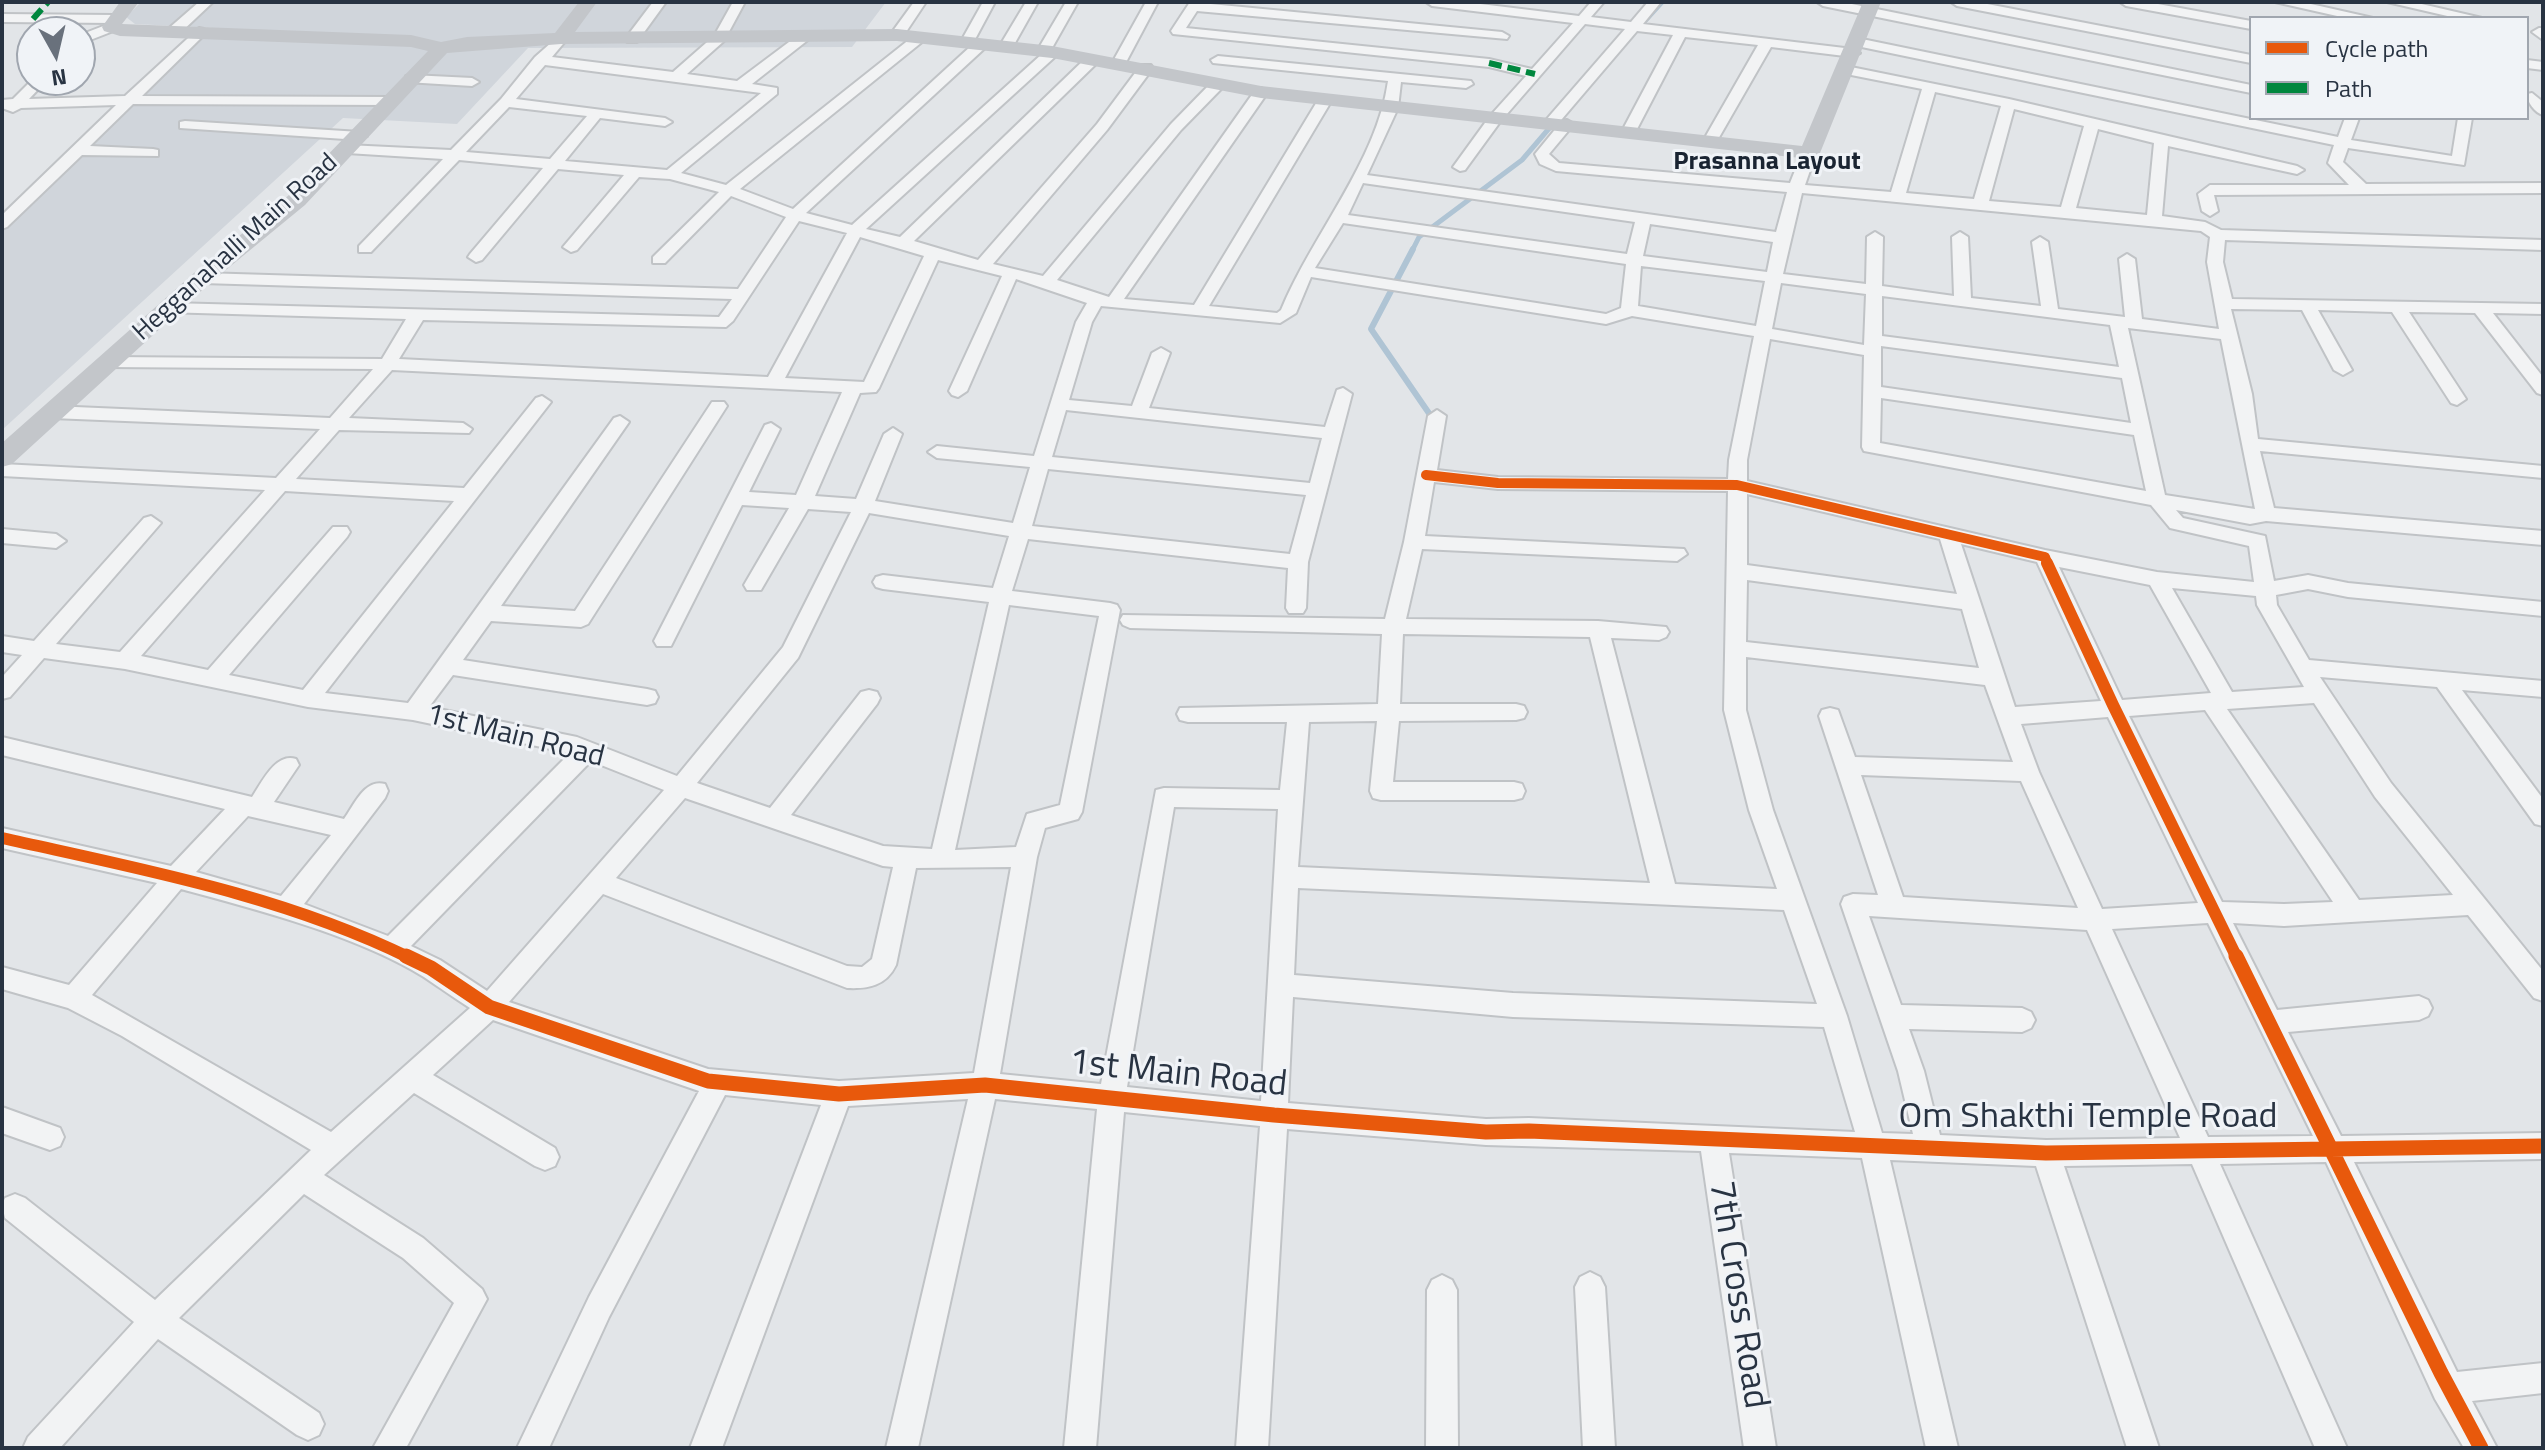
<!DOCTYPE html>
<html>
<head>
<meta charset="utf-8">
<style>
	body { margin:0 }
	#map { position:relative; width:2545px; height:1450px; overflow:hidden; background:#e2e5e8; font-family:"Titillium Web",sans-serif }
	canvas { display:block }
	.frame { position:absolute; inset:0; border:4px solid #283342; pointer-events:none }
	.legend { position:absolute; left:2249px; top:16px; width:280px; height:104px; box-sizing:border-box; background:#f0f3f7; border:2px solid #a0a6af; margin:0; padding:10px 14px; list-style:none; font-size:24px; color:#283342 }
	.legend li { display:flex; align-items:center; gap:16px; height:40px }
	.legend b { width:40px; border:2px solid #a0a6af }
	.north { position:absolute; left:16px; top:16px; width:80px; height:80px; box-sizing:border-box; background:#f0f3f7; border:2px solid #a0a6af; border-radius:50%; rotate:172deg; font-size:22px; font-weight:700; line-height:32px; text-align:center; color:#283342 }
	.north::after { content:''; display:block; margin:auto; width:28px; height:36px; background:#69717c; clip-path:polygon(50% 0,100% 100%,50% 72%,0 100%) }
</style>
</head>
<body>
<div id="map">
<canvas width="2545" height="1450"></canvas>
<div class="frame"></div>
<ul class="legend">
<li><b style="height:10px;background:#e8590c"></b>Cycle path</li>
<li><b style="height:10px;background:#00873e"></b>Path</li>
</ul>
<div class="north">N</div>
</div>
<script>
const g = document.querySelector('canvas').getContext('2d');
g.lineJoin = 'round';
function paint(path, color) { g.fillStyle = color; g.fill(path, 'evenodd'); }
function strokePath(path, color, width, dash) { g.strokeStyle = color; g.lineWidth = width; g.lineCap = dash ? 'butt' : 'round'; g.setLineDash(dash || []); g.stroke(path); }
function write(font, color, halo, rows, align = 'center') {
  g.font = font + ' "Titillium Web",sans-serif'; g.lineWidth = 6; g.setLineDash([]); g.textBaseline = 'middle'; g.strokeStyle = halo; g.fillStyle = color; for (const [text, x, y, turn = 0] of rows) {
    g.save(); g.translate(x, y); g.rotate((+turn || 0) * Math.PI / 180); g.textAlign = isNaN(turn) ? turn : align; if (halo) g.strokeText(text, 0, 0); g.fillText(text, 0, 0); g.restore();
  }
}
const built = new Path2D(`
	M141,2H886L852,47L528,48L457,124L343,118L2,430V223L214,28L135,24L126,17Z`);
const streamFar1 = new Path2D(`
	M1643,23L1662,2
	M1412,251L1419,237L1522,160L1552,125`);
const stream = new Path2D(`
	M1413,249L1371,329L1435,422`);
const street = new Path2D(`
	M199,2H213L178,35H168V29Z
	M653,2H666L637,42H627L625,39Z
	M733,2H745L724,41L687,74L737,81L801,33L813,36L752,84L777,88V94L681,173L726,185L915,35L927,38L740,189L793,209L971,46L960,43L983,2H995L972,45L980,41L985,42V48L806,213L852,225L1042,54L1037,51L1066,2H1078L1052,48L1059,52L1057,55L866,229L900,237L1087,57H1097V63L914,241L978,260L1097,124L1141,65H1151L1153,68L1107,130L993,264L1043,276L1171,124L1213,81H1223V87L1181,130L1057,280L1109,297L1256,89L1261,88L1268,92L1124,299L1194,305L1318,100L1325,96L1332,100L1209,306L1277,313L1281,310C1312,235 1377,161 1388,81L1213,63L1211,60L1218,56L1471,81L1473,84L1466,88L1401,82L1398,108L1367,175L1776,232L1787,192L1556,171L1540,164L1535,154L1562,121L1567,120L1574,124L1549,154L1559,163L1790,183L1802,153L1809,149L1816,153L1805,185L1891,192L1922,89L1841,73V67L1846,66L2009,99L2297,166L2304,170L2297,174L2168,146L2162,216L2205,222L2221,230L2543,240V250L2225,240L2223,262L2232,299L2543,304V314L2493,313L2543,377V395L2537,393L2475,313L2409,312L2466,399L2457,405L2451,403L2392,312L2318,310L2352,370L2343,375L2334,370L2302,310L2231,309L2252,394L2258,439L2543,466V478L2260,451L2274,508L2543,531V545L2266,521L2250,524L2176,510L2183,518L2265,536L2274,581L2308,575L2348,583L2543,602V616L2348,597L2308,589L2276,595L2277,605L2309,660L2543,681V697L2462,690L2543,799V826L2535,824L2437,687L2320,677L2391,783L2543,971V1001L2534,998L2468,915L2284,926L2233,923L2277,1010L2419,996L2428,1000L2432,1008L2428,1016L2419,1020L2288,1032L2341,1136L2543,1133V1159L2354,1162L2457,1372L2543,1363V1393L2472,1401L2497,1448H2464L2435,1399L2326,1162L2220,1164L2347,1448H2315L2192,1164L2064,1166L2159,1448H2127L2036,1166L1890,1160L1958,1448H1926L1862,1158L1729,1153L1776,1448H1744L1701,1151L1486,1145L1287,1129L1268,1448H1236L1260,1126L1124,1112L1096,1448H1064L1097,1109L995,1099L918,1448H886L968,1099L848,1106L722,1448H690L821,1105L725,1095L609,1317L549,1448H517L589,1297L699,1091L493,1020L433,1075L555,1148L559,1157L555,1166L545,1170L535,1166L414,1093L324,1175L423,1238L482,1289L487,1299L406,1448H373L454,1303L403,1258L304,1194L179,1318L319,1413L324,1424L319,1435L308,1440L297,1435L158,1339L60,1448H23L28,1437L134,1322L5,1218L2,1205L5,1198L15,1194L25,1198L155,1300L311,1150L122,1036L68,1008L2,989V967L69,985L157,883L2,848V828L171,866L225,809L2,755V737L252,797C262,782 276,752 296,759L299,765L274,802L344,819C354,805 365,778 385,784L388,791L385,798L304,904L388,936L570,753L413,720L308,707L125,669L44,658L10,697L2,699V677L22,655L2,652V636L34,641L144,518L151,516L161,523L56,644L120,652L265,490L2,476V464L276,478L320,429L52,418L43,412L52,406L330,418L373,369L108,367L99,362L108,357L382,359L406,319L163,312L161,308L169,303L719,317L732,299L202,283L194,278L202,273L738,289L786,217L731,196L665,263H653V257L719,192L670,179L639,177L577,250L571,252L563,247L624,175L558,169L482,260L476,262L468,257L470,254L543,168L459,160L371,252H359V246L443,159L347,153L340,149L347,145L451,150L501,99L535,57L561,34L568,38L552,57L673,72L714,36ZM545,65L761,93L667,170L565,161L600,118L665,126L672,122L665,118L516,99ZM1935,92L2001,106L1974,199L1906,193ZM509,107L587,116L550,159L466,152ZM2014,109L2084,126L2061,207L1989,201ZM2098,129L2154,143L2147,215L2076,208ZM1363,183L1635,222L1627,254L1348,215ZM1802,193L2201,231L2210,237L2207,262L2219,329L2142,319L2135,259L2127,254L2119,259L2125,317L2058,309L2048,242L2040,237L2032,242L2041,306L1971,298L1968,237L1960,232L1952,237L1954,296L1882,286L1883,237L1875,232L1867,237L1866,284L1783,274ZM799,221L847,233L768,377L399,359L423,320L726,327L733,321ZM1343,223L1626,264L1621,308L1606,314L1315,268ZM1650,224L1773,242L1767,272L1643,256ZM860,237L924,256L864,382L785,378ZM938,260L1002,276L949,391L952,395L958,397L967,391L1016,279L1087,303L1076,322L1034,456L937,446L928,452L937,458L1030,467L1013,523L875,501L902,434L893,428L884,434L856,499L815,496L860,393L876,392L879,388ZM1641,266L1765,281L1756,326L1638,306ZM1311,277L1606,324L1632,316L1754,336L1729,460L1728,479L1498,477L1437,470L1446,416L1437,410L1428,416L1404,542L1385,619L1123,615L1120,620L1123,625L1130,628L1382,634L1378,704L1180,708L1177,714L1180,720L1188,722H1287L1280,790L1164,788L1156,790L1101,1084L1000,1074L1037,857L1045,828L1078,819L1082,812L1120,610L1117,605L1110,603L1012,591L1028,539L1288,568L1286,608L1289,613H1303L1306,608L1308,562L1352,394L1343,388L1337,390L1325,427L1149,408L1170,353L1161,348L1152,353L1132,406L1069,400L1092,322L1101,306L1280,323L1296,313ZM1781,283L1866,294L1864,345L1772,329ZM1882,296L2110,325L2119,367L1882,336ZM2128,328L2221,339L2255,509L2165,495ZM1770,339L1864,355L1862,447L1864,451L2151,505L2170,528L2249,546L2254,582L2157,572L2045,550L1747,481V460ZM1881,346L2122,378L2131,423L1881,387ZM392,370L842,392L796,495L749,492L780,429L771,423L765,425L654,641L657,646H671L742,505L789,508L744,585L747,590H761L808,509L851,512L783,647L677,776L577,737L429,707L453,675L647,705L655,703L658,697L655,691L647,689L463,660L491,621L581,627L588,624L727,406L724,402H712L575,611L501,606L629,422L620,416L614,418L408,703L325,693L551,402L542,396L536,398L464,488L296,479L339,430L469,433L472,429L463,423L349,418ZM1881,398L2134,435L2146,491L1880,443ZM1066,410L1322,438L1310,483L1052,457ZM1048,469L1306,495L1290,554L1032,526ZM1434,482L1498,489L1728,491L1724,710L1749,810L1777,889L1675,884L1611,638L1659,640L1666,637L1669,632L1666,627L1598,621L1406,619L1422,549L1677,561L1687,554L1684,549L1425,536ZM285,491L454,501L303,690L229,675L347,537L350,532L347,527H333L208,670L141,656ZM1747,494L1940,539L1957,594L1747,565ZM869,513L1009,536L993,588L883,575L876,577L873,582L876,587L883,589L989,602L932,849L883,846L791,815L877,704L880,698L877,692L869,690L861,692L770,808L697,783L798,658ZM1961,544L2037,562L2101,701L2015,707ZM2059,567L2150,585L2211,693L2122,700ZM1747,580L1962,609L1979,668L1746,642ZM2172,588L2256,596L2257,605L2304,687L2232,692ZM1009,605L1099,616L1060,805L1027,814L1016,847L955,850ZM1403,634L1590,637L1650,883L1298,867L1309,722L1377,721L1370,791L1373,798L1381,800H1514L1522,798L1525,791L1522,784L1514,782H1393L1399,721L1516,720L1524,718L1527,712L1524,706L1516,704H1400ZM1746,657L1985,685L2013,762L1855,757L1838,710L1830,708L1822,710L1819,716L1878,895L1853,894L1844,897L1841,904L1898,1071L1913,1134L1882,1133L1847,1016L1773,810L1746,710ZM2314,703L2375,797L2453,895L2359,900L2227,709ZM2205,710L2333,902L2284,904L2222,902L2129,716ZM2108,717L2198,903L2102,909L2039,772L2021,724ZM591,761L664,790L487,991L440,960L411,946ZM1861,775L2021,781L2078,908L1903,897ZM685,798L883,866L893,867L872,959L862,967L847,966L616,878ZM1174,807L1278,809L1261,1101L1127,1087ZM248,816L331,835L281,896L196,872ZM1011,867L974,1073L839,1081L708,1069L509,1002L603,894L847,988C868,989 886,986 896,965L916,868ZM1298,888L1784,910L1817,1004L1513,993L1294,975ZM181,889C258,910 356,935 424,977C439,987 454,998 470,1008L331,1132L92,995ZM1869,916L2087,930L2180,1138L2046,1140L1940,1135L1924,1071L1909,1029L2022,1032L2031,1028L2035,1020L2031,1012L2022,1008L1901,1005ZM2208,923L2313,1136L2208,1137L2112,929ZM1293,997L1513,1017L1824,1027L1855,1132L1529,1118L1486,1119L1288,1103Z
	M914,2H926L902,38H892L890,35Z
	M1026,2H1038L1011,50H1001L999,47Z
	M1146,2H1158L1124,66H1114L1112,63Z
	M1190,2L1502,32L1509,36L1507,39L1197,11L1186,28L1489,59L1532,69L1573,23L1432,6L1426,2H1464L1579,16L1591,2H1604L1591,17L1631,22L1648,2H1661L1643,24L1853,49L1860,53L1853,57L1771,47L1717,141L1710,145L1703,141L1758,45L1685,37L1636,131L1629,135L1622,131L1673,35L1637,31L1556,126H1546V120L1625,29L1585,24L1500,122L1465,170L1460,171L1453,167L1490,116L1526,76L1489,67L1173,34L1171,31Z
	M1817,2H1842L2251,85V93L1823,6Z
	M1951,2H1977L2251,55V63L1957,6Z
	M2120,2H2147L2251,21V29L2126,6Z
	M2275,2H2302L2373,18H2346Z
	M2387,2H2413L2482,18H2456Z
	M2,14L114,15L120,19L114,23L2,22Z
	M111,23L118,27L116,30L80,44V35Z
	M199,28L204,29V35L142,96L391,97L398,101L391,105L133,104L90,146L153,149L158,150V156L82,155L7,227L2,229V215L116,105L21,108L13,112L2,108V100L13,99L32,80H47L29,99L125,96Z
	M2539,28H2543V40L2532,32Z
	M1857,38L2338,137L2345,118H2359L2351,140L2452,156L2458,118H2472L2464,165L2348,148L2343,162L2366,184L2543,183V193L2214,195L2218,211L2210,216L2202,211L2198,194L2210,185H2349L2328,163L2334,145L1852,45V39Z
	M2527,60L2543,62V70L2527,68Z
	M411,75L472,78L479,82L472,86L406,82V76Z
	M2532,93L2543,102V115C2535,113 2527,102 2527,94Z
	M185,121L360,132L367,136L360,140L180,128V122Z
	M2,529L56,534L66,541L56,548L2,543Z
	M2,1107L60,1128L64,1137L60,1146L50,1150L2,1133Z
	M1590,1272L1600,1277L1605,1287L1615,1448H1583L1575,1287L1580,1277Z
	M1442,1275L1452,1280L1457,1290L1458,1448H1426L1427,1290L1432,1280Z`);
const secondary = new Path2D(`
	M120,2H139L122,24L411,35L441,42L467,37L555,33L579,2H597L575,32L897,29L1052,46L1261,86L1802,146L1863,2H1881L1820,153L1809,159L1261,98L1052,58L897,41L561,44L447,53L305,205L210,283L12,464L2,467V443L194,273L289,195L428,51L411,47L120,36L104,31L102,27Z`);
const quiet = new Path2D(`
	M33,19L48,2
	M1489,63L1535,74`);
const cyclewayFar2 = new Path2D(`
	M1426,475L1498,483L1737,485L2045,557L2048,565`);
const cyclewayFar1 = new Path2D(`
	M2047,563L2113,705L2237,958
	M2,838C140,869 282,895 410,958`);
const cycleway = new Path2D(`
	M406,956L431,968L489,1007L708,1081L839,1094L985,1085L1274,1115L1486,1132L1529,1131L2046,1153L2543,1146
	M2236,956L2441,1373L2481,1448`);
const farNeighbourhoodnames = [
	["Prasanna Layout",1767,163]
];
const farStreetnames = [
	["Hegganahalli Main Road",236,248,-42]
];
const streetNames = [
	["1st Main Road",515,737,14]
];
const nearStreetnames = [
	["1st Main Road",1178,1075,6],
	["Om Shakthi Temple Road",2088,1118],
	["7th Cross Road",1737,1295,81]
];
paint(built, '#d0d5db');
strokePath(streamFar1, '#afc4d4', 5);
strokePath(stream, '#afc4d4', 6);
strokePath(street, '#c0c3c6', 4);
paint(street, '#f2f3f4');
paint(secondary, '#c3c6ca');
strokePath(quiet, '#00873e', 6, [13, 6]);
strokePath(cyclewayFar2, '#e8590c', 10);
strokePath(cyclewayFar1, '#e8590c', 12);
strokePath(cycleway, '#e8590c', 15);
write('bold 26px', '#1a2432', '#f0f3f7', farNeighbourhoodnames);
write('26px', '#283342', '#f0f3f7', farStreetnames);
write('30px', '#283342', '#f0f3f7', streetNames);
write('36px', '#283342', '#f0f3f7', nearStreetnames);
</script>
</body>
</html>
